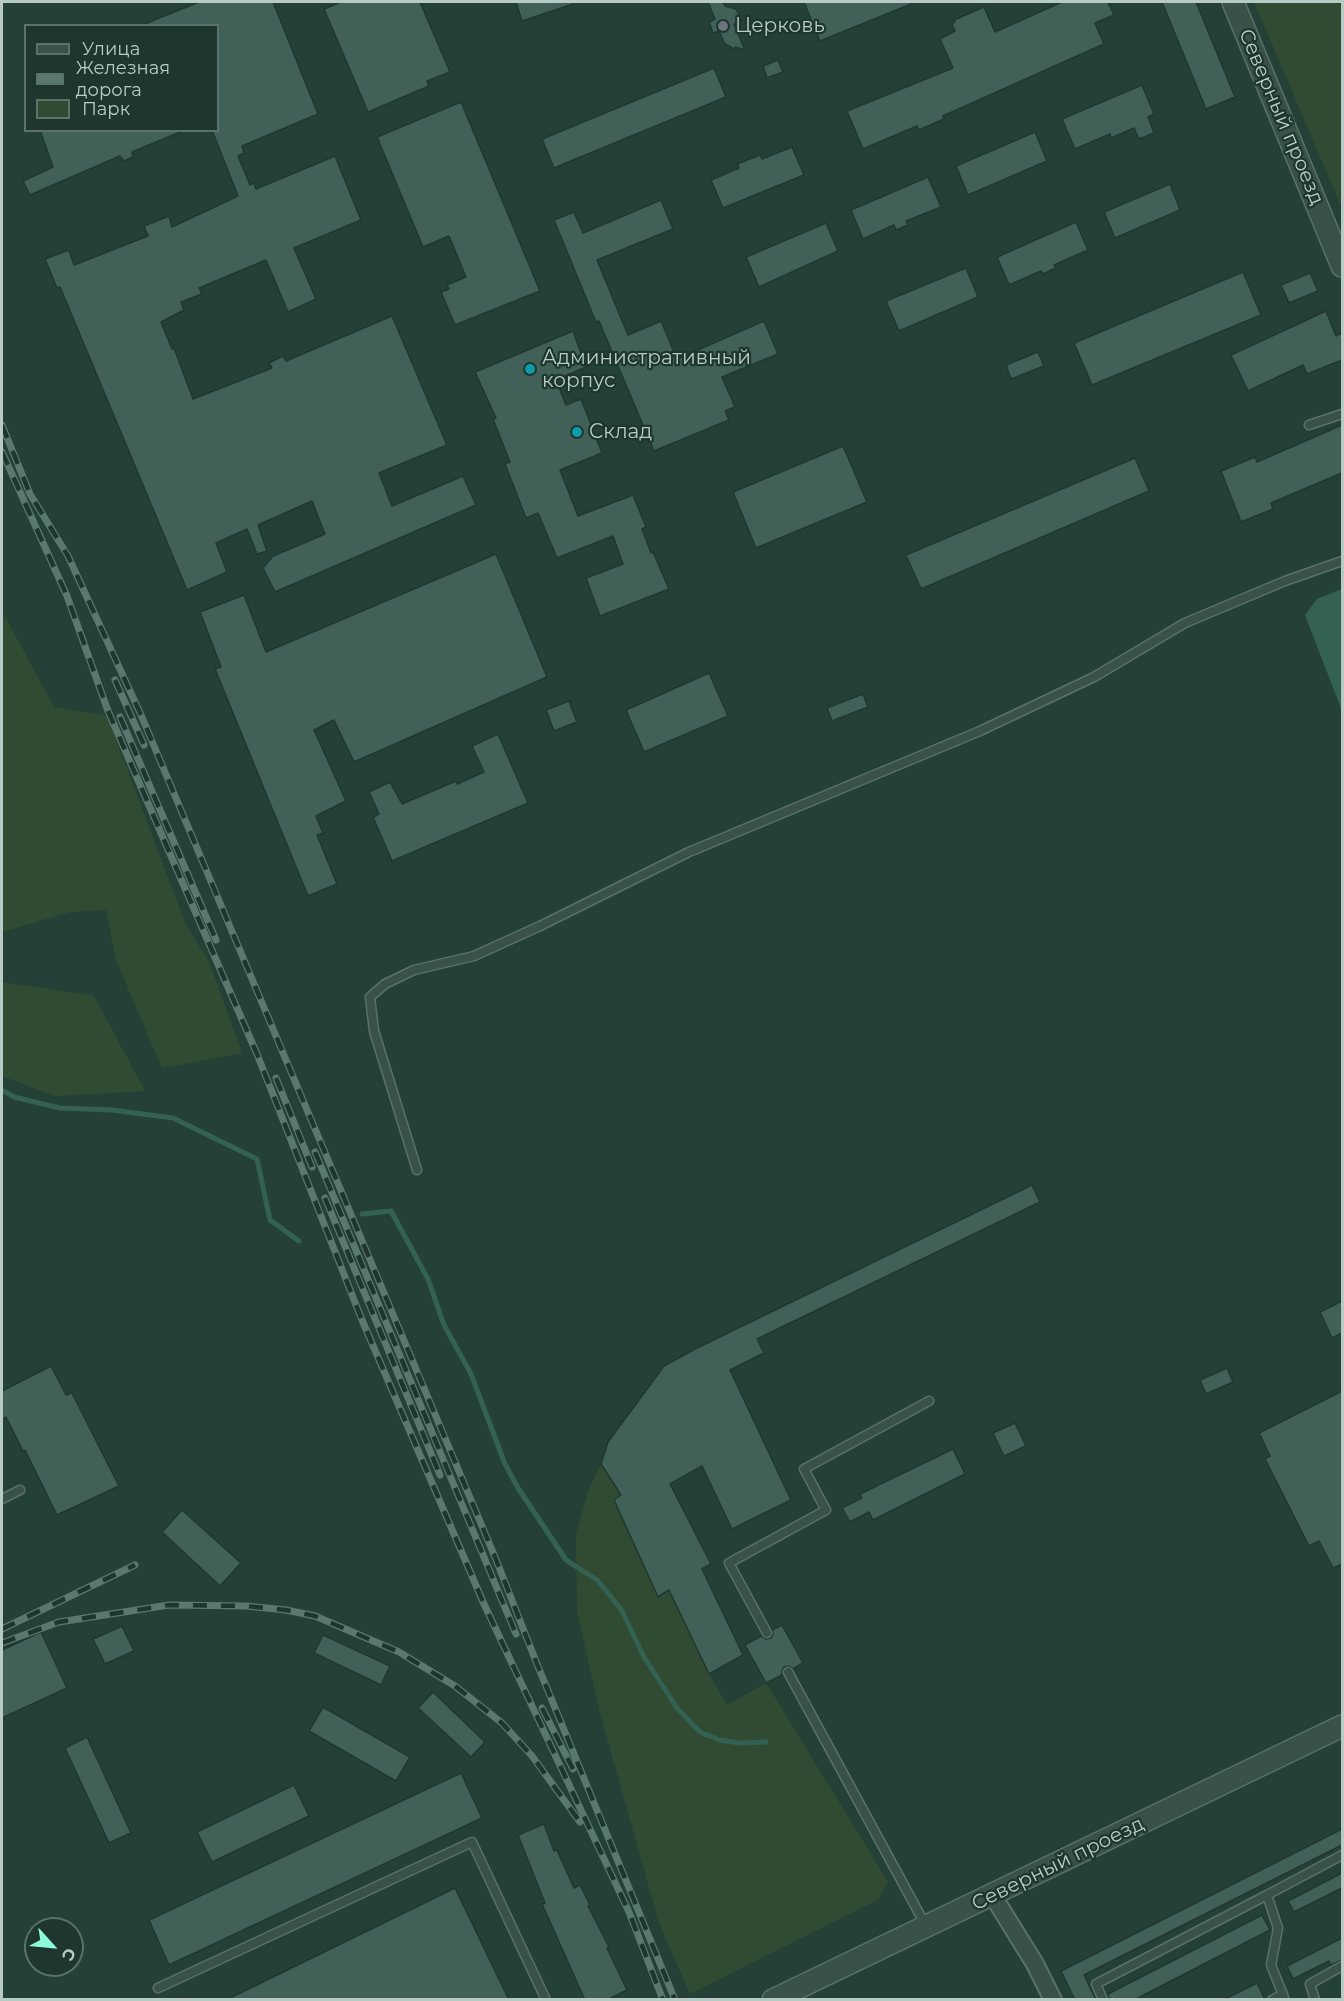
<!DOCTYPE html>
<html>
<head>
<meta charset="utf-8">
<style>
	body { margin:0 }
	#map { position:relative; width:1344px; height:2001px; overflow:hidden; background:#254137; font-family:Montserrat,sans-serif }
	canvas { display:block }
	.frame { position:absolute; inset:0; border:3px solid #b6cbc5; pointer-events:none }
	.legend { position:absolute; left:24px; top:24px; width:195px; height:108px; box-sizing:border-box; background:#1e362e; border:2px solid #5b726a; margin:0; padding:8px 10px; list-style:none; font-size:18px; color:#b6cbc5 }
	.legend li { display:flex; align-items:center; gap:12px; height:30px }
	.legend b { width:30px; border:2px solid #5b726a }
	.north { position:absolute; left:24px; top:1917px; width:60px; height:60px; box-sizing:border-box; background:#1e362e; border:2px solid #5b726a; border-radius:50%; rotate:117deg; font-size:16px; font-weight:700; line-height:24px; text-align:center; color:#b6cbc5 }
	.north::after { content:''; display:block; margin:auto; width:21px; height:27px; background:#8cfbd9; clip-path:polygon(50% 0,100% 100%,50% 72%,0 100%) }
</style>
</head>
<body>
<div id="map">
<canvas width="1344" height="2001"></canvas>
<div class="frame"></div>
<ul class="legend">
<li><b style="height:8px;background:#395149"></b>Улица</li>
<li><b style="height:8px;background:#5b786e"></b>Железная дорога</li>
<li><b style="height:16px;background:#314b32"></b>Парк</li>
</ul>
<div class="north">С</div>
</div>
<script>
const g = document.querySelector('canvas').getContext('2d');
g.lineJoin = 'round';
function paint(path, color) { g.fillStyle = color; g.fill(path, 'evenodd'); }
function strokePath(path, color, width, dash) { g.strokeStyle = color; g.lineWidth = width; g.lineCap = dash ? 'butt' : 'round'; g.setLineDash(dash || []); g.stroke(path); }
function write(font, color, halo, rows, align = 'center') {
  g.font = font + ' Montserrat,sans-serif'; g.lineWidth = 4.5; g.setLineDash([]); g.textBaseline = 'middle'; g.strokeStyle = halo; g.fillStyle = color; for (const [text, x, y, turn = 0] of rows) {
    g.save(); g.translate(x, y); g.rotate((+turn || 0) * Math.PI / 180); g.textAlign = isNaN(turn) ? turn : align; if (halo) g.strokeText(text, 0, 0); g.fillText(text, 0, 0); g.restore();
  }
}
const green = new Path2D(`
	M1254,2L1342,3V208Z
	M2,611L54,707L107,716L186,925L209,962L242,1053L162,1068L116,960L106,910L70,912L2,932Z
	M2,982L94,996L145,1091L55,1096L2,1076Z
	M601,1464L621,1495L614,1500L658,1597L669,1590L709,1674L727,1705L766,1683L888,1882L879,1899L690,1994L659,1923L600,1713L577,1611L576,1534L590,1486Z`);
const water = new Path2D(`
	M1342,589V711L1305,615L1317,599Z`);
const stream = new Path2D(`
	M2,1090L14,1097L60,1108L112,1110L173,1118L257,1159L270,1220L299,1241
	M362,1214L391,1211L428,1279L444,1325L471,1374L505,1464L518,1488L566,1560L597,1580L621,1609L644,1657L677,1708L700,1732L719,1740L741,1743L766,1742`);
const building = new Path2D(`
	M199,2H273L318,114L242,146L244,153L238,156L250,185L254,183L256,189L335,156L361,220L294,248L316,299L288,312L266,260L199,288L202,294L181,302L184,310L161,322L172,349L174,348L193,399L272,368L269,363L283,356L286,361L392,316L447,445L379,473L392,506L463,476L476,505L275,592L263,568L273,556L325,534L312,501L258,525L267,551L257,554L247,529L216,543L227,572L187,590L60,287L57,288L45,259L69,250L74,265L148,236L144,226L169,216L172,227L238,196L212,130H218V26L142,25Z
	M341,2H420L450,72L427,81L429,86L368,112L324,9Z
	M516,2H573V4L522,21Z
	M708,2H723L725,6L736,9L742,21L734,24L745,50L735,47L734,49L725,44L719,31L713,33L709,22L715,19Z
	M804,2H916L820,41Z
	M1062,2H1108L1114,15L1095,23L1104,44L943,116L944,119L919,130L917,126L863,149L847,111L953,68L940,39L955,31L952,24L955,22L954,20L984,7L995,32Z
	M1162,2H1196L1235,97L1206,109Z
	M778,60L783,72L767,78L763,66Z
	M714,68L726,97L554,168L542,139Z
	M1142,85L1154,114L1148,117L1154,133L1139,139L1134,128L1111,138L1110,134L1075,149L1062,119Z
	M461,102L540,291L455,325L441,292L449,289L447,285L466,277L449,236L423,247L377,137Z
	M40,130H183V131L132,152L133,157L124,161L120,156L30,195L23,181L53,167Z
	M1035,132L1047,161L968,195L956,166Z
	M792,147L804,175L723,208L711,180L739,168L737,164L760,155L762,159Z
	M928,177L941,207L906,221L908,225L896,230L894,225L863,239L851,210Z
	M1170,184L1180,210L1115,238L1104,212Z
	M661,200L673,229L597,260L628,335L661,321L677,359L764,321L778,354L722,377L735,407L725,411L729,420L654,451L599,321L596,322L554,220L574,212L583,233Z
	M1076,222L1088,250L1054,265L1056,268L1043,274L1041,271L1009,285L997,257Z
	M826,223L838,251L759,287L746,257Z
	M966,268L978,297L899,331L886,301Z
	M1243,272L1261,315L1092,385L1074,343Z
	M1310,273L1318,291L1289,303L1281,285Z
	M1326,311L1336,336L1342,333V360L1307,374L1303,365L1248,391L1231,355Z
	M573,331L586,367L556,380L566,405L581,399L602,453L560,470L578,516L633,495L646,527L642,529L651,553L653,552L669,589L600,616L586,578L623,564L613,536L557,558L538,513L526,518L505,464L510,462L493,419L496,418L475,372Z
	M1038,352L1044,366L1011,379L1006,365Z
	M1342,425V473L1271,503L1273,509L1241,522L1221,471L1255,457L1257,462Z
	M843,446L867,502L756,548L733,492Z
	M1135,458L1149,491L921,589L906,555Z
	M496,554L547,677L354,762L334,720L314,730L346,801L316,816L323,833L317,835L337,884L308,896L215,669L221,667L200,612L244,595L266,652Z
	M709,673L728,716L644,752L626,710Z
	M863,694L868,707L832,721L827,708Z
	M569,701L577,722L554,731L546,710Z
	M498,734L528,803L392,861L373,817L379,814L369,792L390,782L402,804L456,781L457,784L484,772L472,746Z
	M1032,1185L1040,1202L757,1339L764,1353L730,1370L791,1500L732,1529L702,1466L670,1484L711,1564L702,1569L743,1655L709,1674L669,1590L658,1597L614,1500L621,1495L601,1464L608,1442L664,1366L695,1349Z
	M1342,1301V1333L1332,1338L1320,1312Z
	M51,1366L66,1395L72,1393L119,1486L57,1515L25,1450L23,1451L6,1417L2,1419V1391Z
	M1227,1368L1233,1382L1206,1394L1200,1380Z
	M1342,1391V1564L1333,1568L1319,1541L1309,1546L1265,1459L1270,1456L1259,1433Z
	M1015,1423L1026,1446L1004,1456L993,1433Z
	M953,1449L965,1474L873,1520L869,1512L850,1522L842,1508L862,1498L860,1494Z
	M182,1510L241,1563L220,1586L162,1532Z
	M782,1625L803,1663L793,1669L789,1666L784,1667L782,1671V1675L766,1683L745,1645L761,1636L766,1639L771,1638L773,1634L772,1630Z
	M122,1626L134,1651L105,1664L93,1639Z
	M41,1632L67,1688L2,1718V1650Z
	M323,1635L390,1666L381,1685L314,1653Z
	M433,1692L485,1742L471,1757L418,1708Z
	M323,1707L410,1757L396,1781L309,1731Z
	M87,1737L131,1833L109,1843L65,1748Z
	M461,1773L482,1818L169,1965L149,1920Z
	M294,1785L309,1816L212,1862L197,1832Z
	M544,1824L554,1851L557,1850L574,1888L580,1885L590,1905L588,1906L609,1947L607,1948L627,1990L607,2000H585L542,1904L545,1903L518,1835Z
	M1342,1829V1845L1084,1975L1096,2000H1075L1061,1971Z
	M1342,1873V1888L1294,1912L1288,1901Z
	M455,1888L509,2000H226Z
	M1262,1915L1270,1930L1134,2000H1109L1108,1994Z
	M1342,1938V1960L1331,1965L1329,1961L1293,1979L1287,1966Z
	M1257,1983L1265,2000H1223Z`);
const service = new Path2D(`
	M1309,425L1342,414
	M417,1170L374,1031L370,997L385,984L414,970L474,956L540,926L689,852L980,731L1094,677L1185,623L1285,581L1342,561
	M2,1499L20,1490
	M767,1633L729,1563L826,1510L804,1469L929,1401
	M788,1672L926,1926
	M1267,1895L1342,1855
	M158,1988L472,1842L546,2000
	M1103,2000L1096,1984L1267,1895L1278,1928L1271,1965L1285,2000
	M1272,2000L1283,1994
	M1315,2000L1310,1984L1342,1966`);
const minor = new Path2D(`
	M993,1896L1035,1964L1053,2000`);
const tertiary = new Path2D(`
	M1233,2L1342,266
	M773,2000L1342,1726`);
const rail = new Path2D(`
	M2,425L30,494L68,556L141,715L495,1557L537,1664L675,2000
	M2,452L67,596L108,711L257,1054L362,1320L484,1604L629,1912L663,2000
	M115,680L144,745
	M120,717L216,940
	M276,1078L312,1167
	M315,1152L516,1634
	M325,1198L440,1475
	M2,1629L135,1565
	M2,1643L59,1622L169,1605L246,1606L286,1610L315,1616L399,1652L455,1686L502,1723L532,1756L580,1822
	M542,1708L573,1769`);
const markers = [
	[723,26,6,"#6b7280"],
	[530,369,6,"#0f9aa8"],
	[577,432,6,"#0f9aa8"]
];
const poiNames = [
	["Церковь",735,26],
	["Административный",542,358],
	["корпус",542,381],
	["Склад",589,432]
];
const streetNames = [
	["Северный проезд",1281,117,67],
	["Северный проезд",1058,1864,-26]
];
paint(green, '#314b32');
paint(water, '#336252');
strokePath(stream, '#336252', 5);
paint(building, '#416057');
strokePath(building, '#203830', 1.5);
strokePath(service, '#5a716a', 11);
strokePath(minor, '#5a716a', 20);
strokePath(tertiary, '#5a716a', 24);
strokePath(service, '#395149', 8);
strokePath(minor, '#395149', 16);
strokePath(tertiary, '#395149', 21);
strokePath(rail, '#5b786e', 7);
strokePath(rail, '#1e362e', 4.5, [14]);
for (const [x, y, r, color] of markers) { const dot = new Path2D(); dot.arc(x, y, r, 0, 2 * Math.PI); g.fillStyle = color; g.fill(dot); strokePath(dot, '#1e362e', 2); }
write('20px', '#b6cbc5', '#1e362e', poiNames, 'left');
write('20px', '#b6cbc5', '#1e362e', streetNames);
</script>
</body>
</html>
